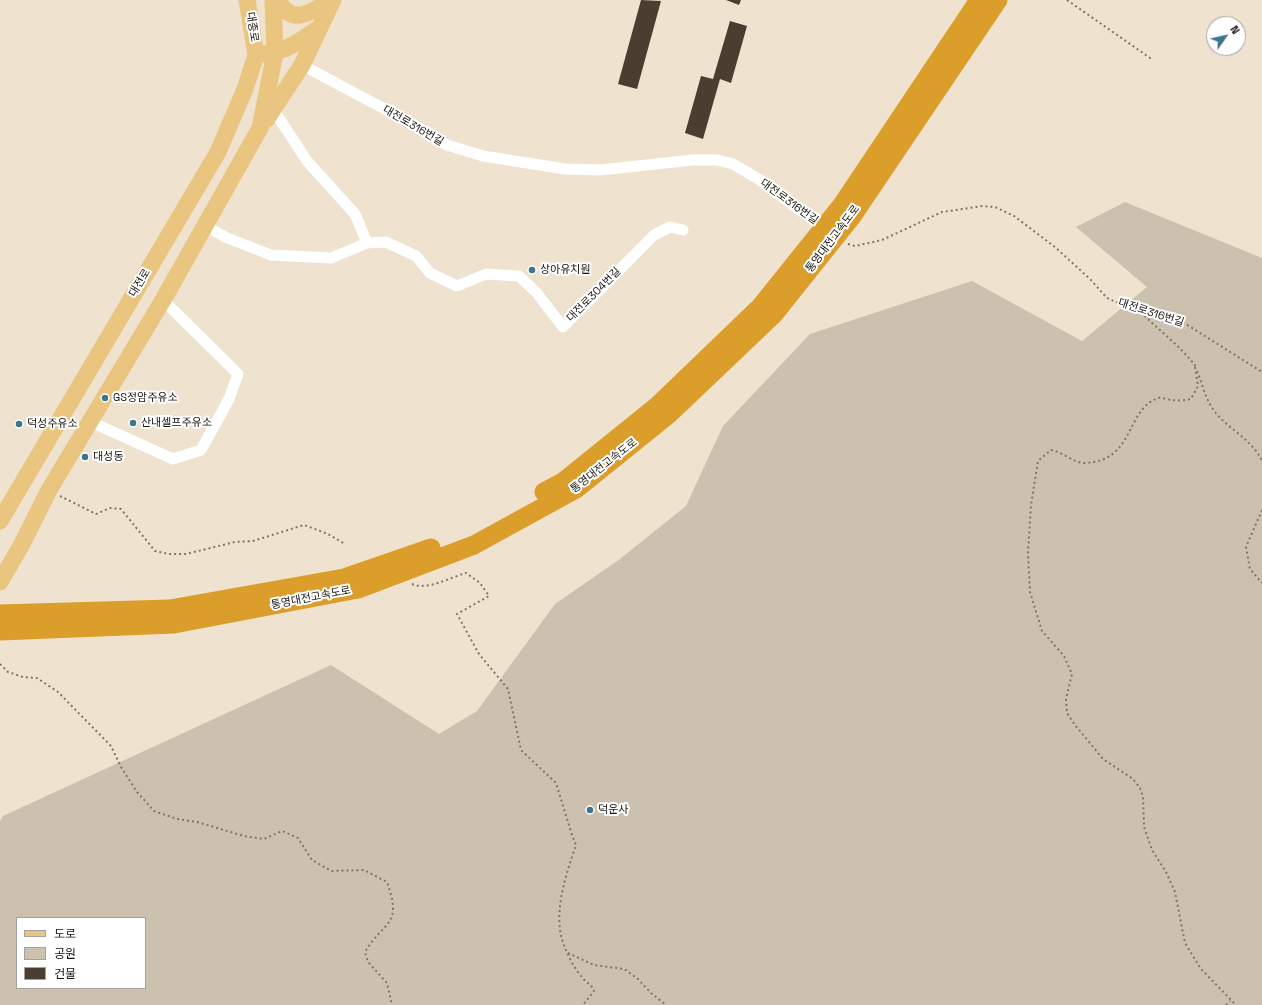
<!DOCTYPE html>
<html>
<head>
<meta charset="utf-8">
<style>
	body { margin:0 }
	#map { position:relative; width:1262px; height:1005px; overflow:hidden; background:#efe2cf; font-family:"Space Grotesk","Noto Sans KR",sans-serif }
	canvas { display:block }
	.legend { position:absolute; left:16px; top:917px; width:130px; height:72px; box-sizing:border-box; background:#fff; border:1px solid #a3a19e; margin:0; padding:5px 7px; list-style:none; font-size:12px; color:#18130d }
	.legend li { display:flex; align-items:center; gap:8px; height:20px }
	.legend b { width:20px; border:1px solid #a3a19e }
	.north { position:absolute; left:1206px; top:16px; width:40px; height:40px; box-sizing:border-box; background:#fff; border:1px solid #a3a19e; border-radius:50%; rotate:56deg; font-size:11px; font-weight:700; line-height:16px; text-align:center; color:#18130d }
	.north::after { content:''; display:block; margin:auto; width:14px; height:18px; background:#3b758e; clip-path:polygon(50% 0,100% 100%,50% 72%,0 100%) }
</style>
</head>
<body>
<div id="map">
<canvas width="1262" height="1005"></canvas>
<ul class="legend">
<li><b style="height:5px;background:#eac57f"></b>도로</li>
<li><b style="height:11px;background:#ccc0af"></b>공원</li>
<li><b style="height:11px;background:#493e2f"></b>건물</li>
</ul>
<div class="north">N</div>
</div>
<script>
const g = document.querySelector('canvas').getContext('2d');
g.lineJoin = 'round';
function paint(path, color) { g.fillStyle = color; g.fill(path, 'evenodd'); }
function strokePath(path, color, width, dash) { g.strokeStyle = color; g.lineWidth = width; g.lineCap = dash ? 'butt' : 'round'; g.setLineDash(dash || []); g.stroke(path); }
function write(font, color, halo, rows, align = 'center') {
  g.font = font + ' "Space Grotesk","Noto Sans KR",sans-serif'; g.lineWidth = 4; g.setLineDash([]); g.textBaseline = 'middle'; g.strokeStyle = halo; g.fillStyle = color; for (const [text, x, y, turn = 0] of rows) {
    g.save(); g.translate(x, y); g.rotate((+turn || 0) * Math.PI / 180); g.textAlign = isNaN(turn) ? turn : align; if (halo) g.strokeText(text, 0, 0); g.fillText(text, 0, 0); g.restore();
  }
}
const green = new Path2D(`
	M1125,202L1262,258V1005H0V821L3,816L331,665L439,734L477,711L555,604L620,559L686,506L723,426L810,334L972,281L1082,341L1147,287L1076,227ZM17,918H145V988H17Z`);
const building = new Path2D(`
	M641,0L661,1L637,89L618,84Z
	M726,0H741L739,5Z
	M730,21L747,26L731,83L720,79L703,139L685,133L701,76L713,79Z`);
const path = new Path2D(`
	M1067,0L1153,60
	M848,244L855,246L882,240L942,212L982,206L995,207L1014,216L1055,247L1091,280L1107,298L1136,311L1181,321L1262,372
	M1141,312C1159,331 1181,346 1196,367
	M1195,367L1198,386L1191,399C1185,400 1179,401 1173,400C1168,400 1162,397 1158,398C1125,410 1135,462 1084,463C1074,463 1063,452 1051,450L1038,461L1031,505L1028,553L1030,592L1042,631L1064,656L1072,674L1066,699L1067,713L1075,725L1103,759L1133,779L1140,788L1143,797L1144,827L1152,850L1166,872L1175,892L1185,943L1201,969L1236,1005
	M1197,371C1202,383 1205,396 1211,406C1224,428 1251,437 1262,461
	M60,496L96,514L110,508L121,509L155,551L169,554H186L235,542L253,541L304,525L328,534L345,544
	M1262,510L1246,547L1250,569L1262,583
	M412,584C427,591 451,577 466,573L480,583L489,596L457,614L479,654L508,689L521,750L556,783L572,835L576,845C566,875 551,916 565,948C569,957 575,970 582,977C586,983 592,984 594,991L583,1005
	M0,664L8,672L23,677L37,678L58,692L111,746L121,767L137,792L154,811L177,819L197,822L244,836L264,839L282,831L298,838L312,860L331,871L364,870L387,882C403,927 384,920 365,952L368,962L387,983L392,1005
	M568,953L594,965L624,969L638,979L651,993L666,1005
	M1226,1005L1230,1001`);
const minor = new Path2D(`
	M302,65L409,122L447,145L483,156L565,169L600,170L693,160H717L733,164L760,180L801,211
	M273,109L307,161L355,214L367,243
	M204,225L225,237L271,255L331,258L367,243L386,242L416,256L430,273L457,286L486,274L519,276L536,292L563,327L654,235L670,227L683,230
	M91,422L173,459L201,450L229,399L238,374L163,300`);
const primary = new Path2D(`
	M278,0C292,28 312,11 332,0
	M264,54C285,52 302,40 319,28
	M266,120L302,65L333,0
	M0,521L218,152L245,89L256,55L247,0
	M0,582L22,544L49,490L163,300L260,128L275,53L273,0`);
const motorway = new Path2D(`
	M544,492L563,482L656,407L761,306L842,205L979,0
	M0,614L170,609L344,578L431,548
	M0,631L174,624L358,589L474,545L576,489L669,414L774,314L853,215L998,0`);
const markers = [
	[532,270,4,"#3b758e"],
	[105,398,4,"#3b758e"],
	[133,423,4,"#3b758e"],
	[19,424,4,"#3b758e"],
	[85,457,4,"#3b758e"],
	[590,810,4,"#3b758e"]
];
const streetNames = [
	["대종로",252,27,81],
	["대전로316번길",413,126,30],
	["대전로316번길",789,202,36],
	["통영대전고속도로",833,239,-53],
	["대전로",140,283,-59],
	["대전로304번길",594,295,-45],
	["대전로316번길",1151,313,18],
	["통영대전고속도로",604,466,-38],
	["통영대전고속도로",311,598,-11]
];
const poiNames = [
	["상아유치원",540,270],
	["GS정암주유소",113,398],
	["산내셀프주유소",141,423],
	["덕성주유소",27,424],
	["대성동",93,457],
	["덕운사",598,810]
];
paint(green, '#ccc0af');
paint(building, '#493e2f');
strokePath(path, '#7f766a', 2, [2, 3]);
strokePath(minor, '#fff', 11);
strokePath(primary, '#eac57f', 17);
strokePath(motorway, '#dc9e2a', 19);
for (const [x, y, r, color] of markers) { const dot = new Path2D(); dot.arc(x, y, r, 0, 2 * Math.PI); g.fillStyle = color; g.fill(dot); strokePath(dot, '#fff', 1.5); }
write('11px', '#18130d', '#fff', streetNames);
write('11px', '#18130d', '#fff', poiNames, 'left');
</script>
</body>
</html>
